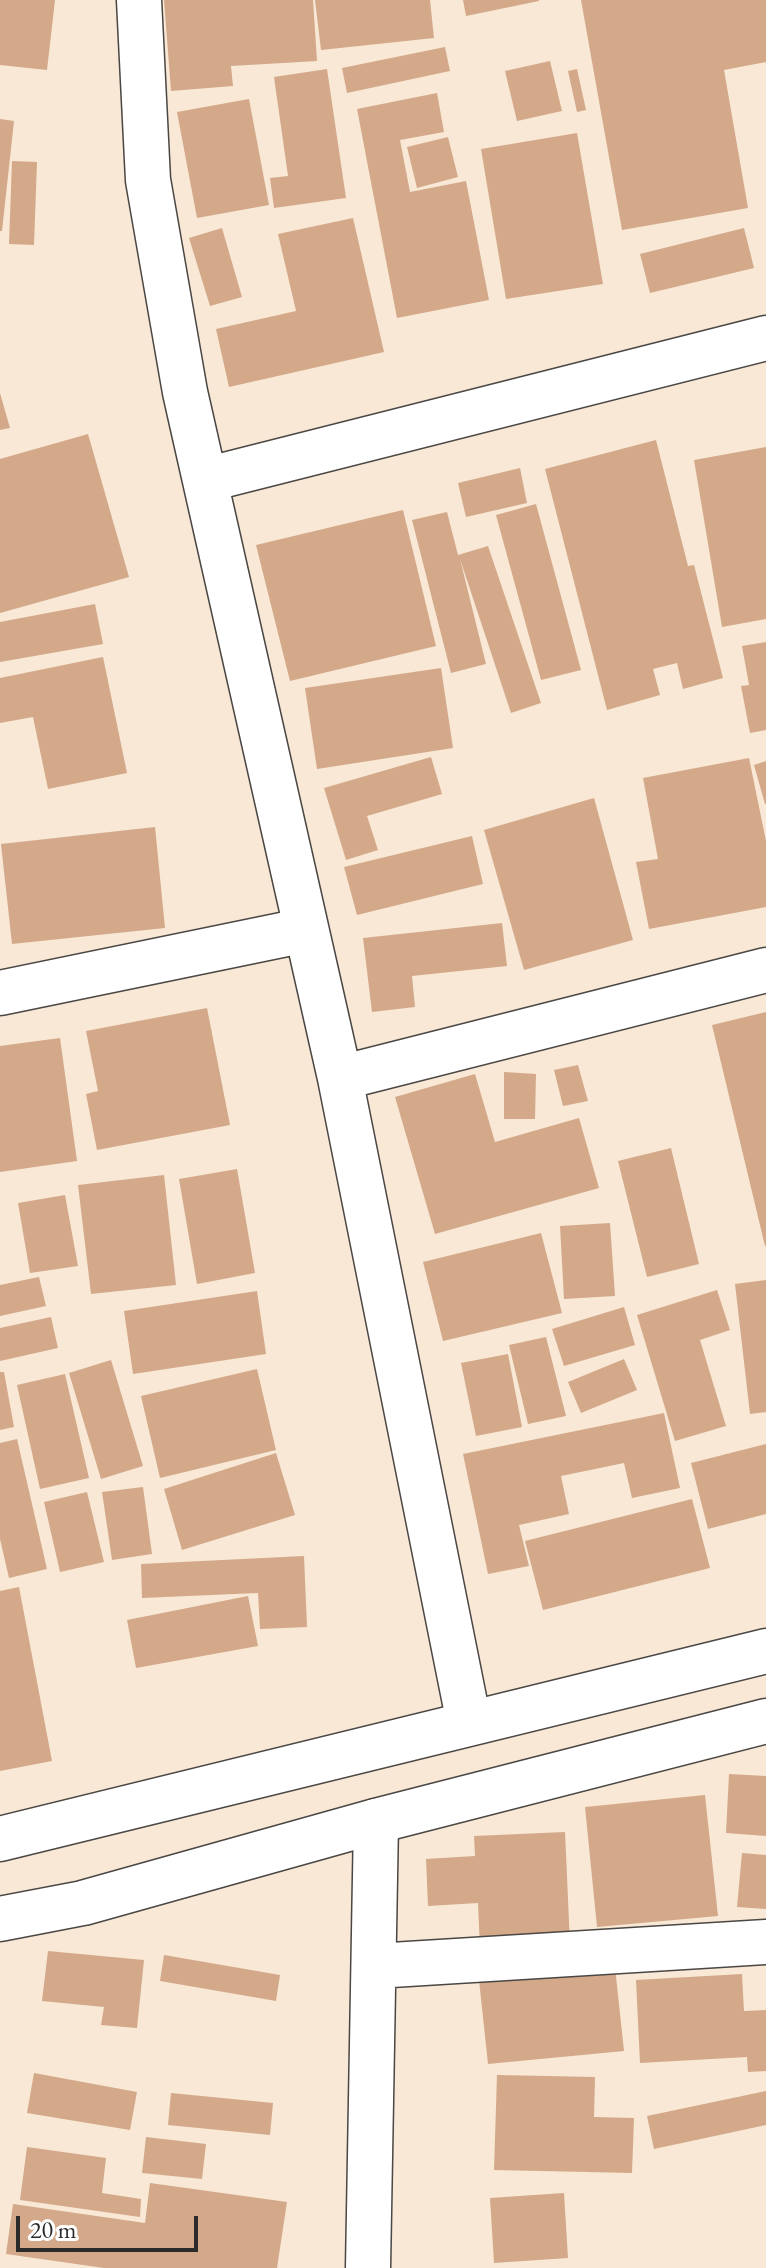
<!DOCTYPE html>
<html>
<head>
<meta charset="utf-8">
<style>
	body { margin:0 }
	#map { position:relative; width:766px; height:2268px; overflow:hidden; background:#f8e8d5; font-family:"EB Garamond",serif }
	canvas { display:block }
	.scale { position:absolute; left:16px; top:2216px; width:182px; height:36px; box-sizing:border-box; border:4px solid #2b2b2b; border-top:0; padding-left:10px; font-size:24px; line-height:28px; white-space:nowrap; color:#2b2b2b; -webkit-text-stroke:6px #fff; paint-order:stroke }
</style>
</head>
<body>
<div id="map">
<canvas width="766" height="2268"></canvas>
<div class="scale">20 m</div>
</div>
<script>
const g = document.querySelector('canvas').getContext('2d');
g.lineJoin = 'round';
function paint(path, color) { g.fillStyle = color; g.fill(path, 'evenodd'); }
function strokePath(path, color, width, dash) { g.strokeStyle = color; g.lineWidth = width; g.lineCap = dash ? 'butt' : 'round'; g.setLineDash(dash || []); g.stroke(path); }
const building = new Path2D(`
	M0,0H55L47,70L0,65Z
	M164,0H313L317,61L231,66L233,86L171,91Z
	M315,0H430L434,38L321,50Z
	M463,0H539V1L466,16Z
	M581,0H766V62L724,70L748,208L622,230Z
	M445,47L450,71L347,93L342,68Z
	M550,61L562,111L517,121L505,71Z
	M327,69L346,198L274,208L270,178L288,176L274,77Z
	M577,69L586,110L577,112L568,71Z
	M437,93L444,132L400,140L410,192L466,181L489,300L397,318L357,109Z
	M249,99L269,205L197,218L177,112Z
	M0,119L14,121L2,231H0Z
	M577,133L603,284L506,299L481,149Z
	M448,137L458,177L417,188L407,147Z
	M12,161L37,162L34,245L9,244Z
	M353,218L384,352L229,387L216,329L296,311L278,234Z
	M222,228L242,297L210,306L189,238Z
	M744,228L754,268L650,293L640,254Z
	M0,393L10,428L0,430Z
	M88,434L129,577L0,613V459Z
	M656,440L688,566L694,565L723,678L683,689L677,663L653,669L660,695L607,710L545,469Z
	M766,447V619L722,627L694,460Z
	M520,468L527,503L466,517L458,483Z
	M536,504L581,670L541,680L496,515Z
	M403,510L436,646L290,681L256,545Z
	M447,512L458,555L488,546L541,703L511,713L460,559L486,664L451,673L412,520Z
	M95,604L103,644L0,662V622Z
	M766,642V730L750,733L741,686L749,685L742,646Z
	M103,657L127,773L48,789L33,717L0,723V678Z
	M441,668L453,748L317,769L305,688Z
	M431,757L442,794L367,816L378,850L346,860L324,788Z
	M749,758L766,841V907L649,929L636,862L658,859L643,778Z
	M766,761V804H765L754,765Z
	M594,798L633,940L524,970L484,830Z
	M155,827L165,928L12,944L1,844Z
	M472,836L483,884L357,915L344,867Z
	M502,923L507,966L412,976L415,1007L372,1012L363,938Z
	M207,1008L230,1125L97,1150L86,1094L98,1091L86,1031Z
	M766,1012V1246H765L712,1025Z
	M60,1038L77,1161L0,1172V1046Z
	M578,1065L588,1101L563,1106L554,1070Z
	M504,1072L536,1074L535,1119H504Z
	M475,1074L495,1142L579,1118L599,1188L435,1234L395,1097Z
	M671,1148L699,1264L647,1277L618,1161Z
	M237,1169L255,1273L197,1284L179,1179Z
	M164,1175L176,1285L91,1294L78,1185Z
	M65,1195L78,1266L30,1273L18,1203Z
	M610,1223L615,1296L564,1299L560,1226Z
	M541,1233L562,1313L443,1341L423,1262Z
	M39,1277L46,1306L0,1316V1285Z
	M766,1280V1412L750,1414L735,1284Z
	M717,1290L730,1330L700,1340L726,1426L675,1441L637,1315Z
	M257,1291L266,1354L133,1374L124,1311Z
	M624,1307L635,1345L564,1366L552,1329Z
	M51,1317L58,1348L0,1361V1328Z
	M546,1337L566,1416L528,1424L509,1345Z
	M508,1354L522,1427L476,1436L461,1363Z
	M624,1359L637,1390L581,1413L568,1382Z
	M111,1360L143,1466L101,1479L69,1373Z
	M257,1369L276,1450L160,1478L141,1396Z
	M0,1372H4L14,1427L0,1430Z
	M65,1374L89,1478L40,1489L17,1385Z
	M664,1413L680,1488L632,1498L624,1463L561,1476L569,1514L519,1525L529,1566L488,1574L463,1454Z
	M17,1439L47,1569L9,1578L0,1539V1443Z
	M766,1444V1514L708,1529L691,1463Z
	M276,1453L295,1515L182,1550L164,1489Z
	M143,1487L152,1554L112,1560L102,1492Z
	M87,1492L104,1562L60,1572L44,1502Z
	M692,1499L710,1568L543,1610L525,1541Z
	M304,1556L307,1627L260,1629L258,1593L142,1598L141,1564Z
	M19,1587L52,1761L0,1771V1591Z
	M248,1596L258,1646L136,1668L127,1620Z
	M729,1774L766,1776V1836L726,1833Z
	M705,1795L718,1916L597,1927L585,1807Z
	M565,1832L570,1944L480,1949L478,1903L428,1906L426,1859L475,1856L474,1836Z
	M742,1853L766,1855V1909L737,1907Z
	M48,1951L144,1960L137,2028L101,2025L104,2007L42,2001Z
	M164,1955L280,1975L276,2001L160,1981Z
	M615,1967L624,2051L488,2064L479,1980Z
	M742,1974L744,2011L766,2010V2071L748,2072L747,2057L640,2063L636,1980Z
	M34,2073L137,2092L130,2130L27,2113Z
	M497,2075L595,2077L594,2117L634,2118L632,2173L494,2170Z
	M766,2091V2125L654,2149L647,2116Z
	M171,2093L273,2103L270,2135L168,2125Z
	M146,2137L206,2144L202,2179L142,2173Z
	M27,2147L106,2158L102,2193L141,2199L140,2217L20,2200Z
	M150,2183L287,2202L277,2268H104L6,2254L13,2204L145,2223Z
	M564,2193L568,2258L494,2263L490,2198Z`);
const street = new Path2D(`
	M139,0L148,180L185,392L340,1078L469,1723
	M205,480L766,338
	M0,993L306,930
	M340,1078L766,970
	M375,1966L766,1942
	M368,2268L376,1821`);
const secondary = new Path2D(`
	M0,1839L766,1651
	M0,1919L83,1903L376,1821L766,1721`);
paint(building, '#d3a98a');
strokePath(street, '#4a4744', 47);
strokePath(secondary, '#4a4744', 47);
strokePath(street, '#fff', 44);
strokePath(secondary, '#fff', 44);
</script>
</body>
</html>
